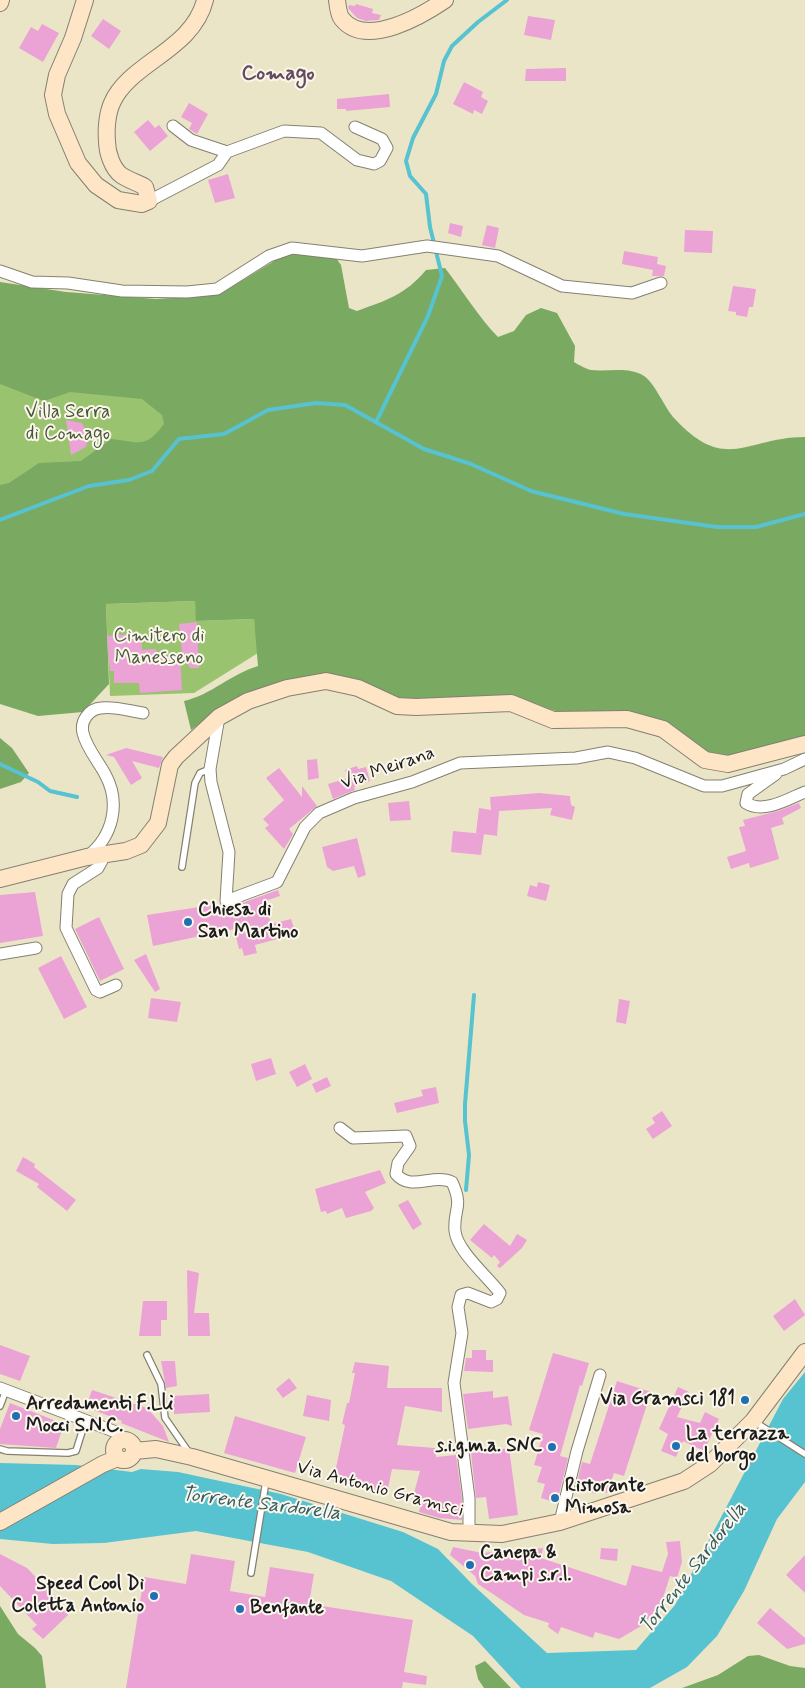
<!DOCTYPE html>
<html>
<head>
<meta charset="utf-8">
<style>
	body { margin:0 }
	canvas { display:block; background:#ebe5c7 }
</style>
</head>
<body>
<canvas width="805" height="1688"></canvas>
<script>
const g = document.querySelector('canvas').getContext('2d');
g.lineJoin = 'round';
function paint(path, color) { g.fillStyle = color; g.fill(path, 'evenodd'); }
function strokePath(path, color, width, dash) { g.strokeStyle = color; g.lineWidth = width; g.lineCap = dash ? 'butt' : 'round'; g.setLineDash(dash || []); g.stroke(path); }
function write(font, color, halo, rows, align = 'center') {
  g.font = font + ' Mynerve,sans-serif'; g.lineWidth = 4; g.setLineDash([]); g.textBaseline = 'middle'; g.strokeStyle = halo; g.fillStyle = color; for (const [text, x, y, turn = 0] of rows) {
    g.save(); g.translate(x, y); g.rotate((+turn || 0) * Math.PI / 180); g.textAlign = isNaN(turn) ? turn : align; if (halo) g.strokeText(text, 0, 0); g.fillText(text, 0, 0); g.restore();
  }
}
const green = new Path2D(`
	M0,326L193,421L0,532Z
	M195,601L197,621L254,619L258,653L194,693L110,696L106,604Z`);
const forest = new Path2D(`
	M320,253L336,258L341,265L349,308L357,311C387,300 405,295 426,270L445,268C462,290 480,319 498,337L514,331L526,315L541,308L557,313L575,346L574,362C579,365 586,369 591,370C608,372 629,366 644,376C655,383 665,409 675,419C726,474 747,437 805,437V736L798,741L733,758L714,757L673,726L649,717L567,714L526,703L413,708L340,677L221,708L191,730L184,701C211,695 231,674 258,666L254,619L196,621L195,601L106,604L109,684L83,712L38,716L0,704V485L9,483L39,463L81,461L111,439C140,442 145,449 164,424L162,415L142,399L70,392L44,401L0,384V282L66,292L156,299L202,296L220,294L284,255Z
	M0,738L12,748L29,773L21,782L0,789Z
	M0,1606L18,1634L35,1648L42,1656L46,1688H0Z
	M759,1655L790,1666L805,1668V1688H682L718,1675L748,1656Z
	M485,1661L511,1688H484L478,1679L475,1666Z`);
const water = new Path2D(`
	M805,1372V1482L777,1519L744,1591L717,1636L687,1667L650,1688H521L473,1636L391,1581L308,1552L196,1531L104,1543L53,1544L0,1539V1463L76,1465L132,1472L141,1469L178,1472L281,1494L403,1532L438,1549L472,1584L547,1653L636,1650L675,1605L783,1399Z`);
const stream = new Path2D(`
	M376,422L428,316L442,276L430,227L426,194L410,176L406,161L413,138L436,94L444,61L452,46L478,22L507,0
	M0,520L89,486L129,480L152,471L179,439L224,434L268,410L316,403L345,405L424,449L471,464L531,491L624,514L717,527H756L805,514
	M0,764L38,782L50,791L77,797
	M466,1190L469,1155L465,1121V1104L474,995`);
const building = new Path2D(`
	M356,4L373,9L372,13L381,15L379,20L366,21L357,18L348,8L349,5L355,6Z
	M528,16L555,20L551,40L524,35Z
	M103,19L121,31L109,49L91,36Z
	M42,24L59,33L43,62L19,48L31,27L38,31Z
	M566,68V81H525L526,69Z
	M464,82L483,92L481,97L488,101L482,114L474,110L473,114L453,104Z
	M389,94L390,107L346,111V109H337V99Z
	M189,103L208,114L197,134L189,129L192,123L181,117Z
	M148,120L155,128L159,125L168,136L150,151L134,132Z
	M228,174L235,198L215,203L208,180Z
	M450,223L463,226L461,237L448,233Z
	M487,225L499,228L495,248L482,245Z
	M685,230L713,231L712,253L684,252Z
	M624,251L658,257L657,264L666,266L664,276H652L653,270L622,264Z
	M733,286L756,289L753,307H749L747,317L736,315V312L728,311Z
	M66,420L82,423L89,437L86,447L71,455Z
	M197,622L199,668H190L182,654L179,624Z
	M141,633L142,650L156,649L157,658L180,656L182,690L140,693L139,683H114V671H110L107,636Z
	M126,748L163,757L159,768L132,761L142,778L131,785L114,757L106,755Z
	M317,759L319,778L308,780L307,760Z
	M357,766L358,769L366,767L370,781L354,787L355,790L333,799L328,784L348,778L345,770Z
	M279,768L302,797V786L317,806L289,829L293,834L284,849L265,828L269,825L263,819L284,800L266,778Z
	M539,793L570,796L571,805L575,807L572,820L550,815L552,808L499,811L497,836L476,833L479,808L491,810L490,797Z
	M409,801L411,820L390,821L388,803Z
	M799,803L801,808L782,818L784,824L771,828L779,859L750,868L749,863L731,869L727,857L746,851L739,827L745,826L743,820L778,811Z
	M453,831L484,834L481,855L451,852Z
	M357,838L366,875L358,878L354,866L333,871L327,867L322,847Z
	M538,882L550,885L546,901L527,896L530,885L537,887Z
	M278,890L280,896L265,901L264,898L271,924L291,919L296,934L255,945L257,953L244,956L242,948L239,949L234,929L153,946L147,915L219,904L228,908Z
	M35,892L43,936L0,943V895Z
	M99,917L124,969L100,981L75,929Z
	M146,954L160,989L155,992L134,960Z
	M61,956L87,1007L64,1019L38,968Z
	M151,998L181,1002L177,1022L148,1018Z
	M619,999L630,1001L626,1024L616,1022Z
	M271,1058L276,1074L256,1081L251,1064Z
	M305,1064L312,1079L297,1087L289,1072Z
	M327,1077L331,1086L316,1093L312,1084Z
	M436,1087L439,1103L397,1113L394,1103L423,1096L421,1090Z
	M662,1111L672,1126L653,1139L646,1129L655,1123L652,1118Z
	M23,1157L35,1164L34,1167L76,1200L67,1211L37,1187L39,1184L16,1171Z
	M380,1170L386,1183L365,1192L374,1208L371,1211L346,1218L342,1208L327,1214L326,1211L321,1212L315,1189Z
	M408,1200L422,1224L413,1230L398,1205Z
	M484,1224L510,1246L517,1234L527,1240L522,1248L500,1268L497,1266L500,1262L494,1255L492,1258L470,1240Z
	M187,1270L199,1273L194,1313H209L210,1336H188Z
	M795,1299L805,1315L784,1331L773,1316Z
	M143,1301H167V1320H161V1336H139Z
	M0,1345L30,1356L20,1381L0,1374Z
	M472,1350H486V1360H493V1372L464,1371L466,1358H472Z
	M553,1353L589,1363L582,1386L580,1385L560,1456L568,1458L557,1503L541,1498L545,1484L537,1482L542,1467L534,1465L543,1434L529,1430Z
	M161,1361H175L177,1386L166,1388Z
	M355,1362L389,1366L387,1388H442V1412L405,1406L397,1445L435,1448L436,1457L456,1455L462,1498V1520L439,1518L419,1512L420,1507L411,1504L420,1471L392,1469L387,1493L333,1482L345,1425L342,1424L347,1403H349L355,1373H352Z
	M289,1378L297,1388L283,1398L276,1389Z
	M617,1381L651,1392L624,1476L614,1473L607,1493L597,1490L596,1494L576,1487L582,1462L590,1464Z
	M678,1387L689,1392L677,1417L700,1423L705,1412L719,1419L704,1451L683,1441L676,1457L661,1451L668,1434L659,1429Z
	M92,1390L147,1408L163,1426L169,1442L121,1423L122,1421L86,1407Z
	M493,1391V1398L508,1396L512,1426L506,1424L468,1429L463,1394Z
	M209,1394L210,1412L174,1414L173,1396Z
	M307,1395L331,1400L329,1421L303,1416Z
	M10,1403L64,1424L56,1448L0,1444V1429Z
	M235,1416L306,1437L295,1473L224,1453Z
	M509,1448L518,1515L489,1519L486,1497L476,1498L471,1453Z
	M680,1541L682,1562L677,1578L670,1576L663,1598H666L643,1625L619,1639L595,1632L593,1638L561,1627L558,1634L548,1627L549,1623L524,1615L478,1584L475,1576L450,1555L453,1547L482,1553L543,1548L541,1558L626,1586L632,1565L662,1572L668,1554L666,1542Z
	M601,1548L618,1549L617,1561L600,1559Z
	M0,1554L27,1568L61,1603L68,1615L43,1639L32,1629L37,1625L0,1586Z
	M191,1554L235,1561L230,1591L265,1597L270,1567L314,1574L309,1604L413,1620L404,1672L427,1676L426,1685L403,1682L402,1688H126L144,1577L186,1584Z
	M805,1555V1593L786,1575Z
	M770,1608L805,1638V1644L787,1649L757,1623Z`);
const lane = new Path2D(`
	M182,867L195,783L200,773L210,769
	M147,1355L161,1384L165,1418L190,1454
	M0,1406L6,1390
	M755,1422L805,1454
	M0,1449L7,1451L68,1453L76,1451L86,1419
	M251,1573L266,1481`);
const street = new Path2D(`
	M173,126L191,140L227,152
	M149,201L218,165L227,152L284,131L321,133L357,160L374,164L380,161L387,148L382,139L355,127
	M0,271L32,282L68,283L122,291L187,292L217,289L269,256L292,248L362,256L427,246L498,256L562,286L632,293L661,283
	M219,717L210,769L211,782L229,852L226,901L277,882L305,827L319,813L354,798L412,782L460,763L576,758L608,752L635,758L704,786H722L784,769L805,759
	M776,774L748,794L746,803C764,814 788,799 805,792
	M105,855L98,868L73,884L68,894L66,928L96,990L100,992L116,985
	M88,856C113,836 121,803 105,774C98,761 86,747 83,733C80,721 89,709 101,708C114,706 130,711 143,713
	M0,954L36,948
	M340,1128L353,1138L406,1136L410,1146L398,1163L396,1174C411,1192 433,1173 452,1182C464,1208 453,1209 455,1231C457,1251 488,1277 500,1293L497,1299L491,1302L468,1293L461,1295L458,1307L462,1333L454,1383L469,1498V1534
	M0,1388L116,1432L126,1440
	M560,1522L577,1451L600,1375`);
const secondary = new Path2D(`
	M85,0L73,38L57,75L53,95L57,114L78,163L96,185L118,200L142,204L149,201L145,187C138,183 128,180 121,175C112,168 107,152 107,141C106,130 107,114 112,103C129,63 193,50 205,0
	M337,0C338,6 338,14 342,19C366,49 423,15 445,0
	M0,3L1,0
	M0,879L87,857L126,851L141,845L158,823L170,765L176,757L219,717L248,701L287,688L326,681L358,688L397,706L416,707L511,703L553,720L627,719L663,729L705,760L728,764L805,744
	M114 1450a10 10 0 1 1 20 0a10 10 0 1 1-20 0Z
	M134,1451L156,1449L192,1457L451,1532L502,1534L560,1522L684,1481L710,1464L753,1421L805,1352
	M0,1522L103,1464L118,1458`);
const markers = [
	[188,922,5,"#1f6fb2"],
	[745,1400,5,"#1f6fb2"],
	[16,1416,5,"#1f6fb2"],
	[676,1446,5,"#1f6fb2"],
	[552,1447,5,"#1f6fb2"],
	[555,1498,5,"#1f6fb2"],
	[470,1565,5,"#1f6fb2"],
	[154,1596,5,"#1f6fb2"],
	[240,1609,5,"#1f6fb2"]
];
const parkNames = [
	["Villa Serra",68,413],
	["di Comago",68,435],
	["Cimitero di",159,637],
	["Manesseno",159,659]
];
const streetNames = [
	["Via Meirana",388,769,-19],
	["Via Antonio Gramsci",380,1490,15]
];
const poiNames = [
	["Chiesa di",198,911],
	["San Martino",198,933],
	["Via Gramsci 181",735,1400,"right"],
	["Arredamenti F.Lli",26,1405],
	["Mocci S.N.C.",26,1427],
	["La terrazza",686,1435],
	["del borgo",686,1457],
	["s.i.g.m.a. SNC",542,1447,"right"],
	["Ristorante",565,1487],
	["Mimosa",565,1509],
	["Canepa &",480,1554],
	["Campi s.r.l.",480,1576],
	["Speed Cool Di",144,1585,"right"],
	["Coletta Antonio",144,1607,"right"],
	["Benfante",250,1609]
];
const waterNames = [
	["Torrente Sardorella",261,1505,7],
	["Torrente Sardorella",694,1569,-52]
];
const quarterNames = [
	["Comago",278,75]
];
paint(green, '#99c36f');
paint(forest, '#7aa962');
paint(water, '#57c2d0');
strokePath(stream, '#57c2d0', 4);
paint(building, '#eba3d5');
strokePath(lane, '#848072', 8);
strokePath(street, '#848072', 13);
strokePath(secondary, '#848072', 18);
strokePath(lane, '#fff', 5.5);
strokePath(street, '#fff', 11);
strokePath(secondary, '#fde5c5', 16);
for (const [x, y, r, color] of markers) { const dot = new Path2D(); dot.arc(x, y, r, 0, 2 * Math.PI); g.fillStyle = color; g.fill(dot); strokePath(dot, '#fbf7ec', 2); }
write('19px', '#485639', '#fbf7ec', parkNames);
write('19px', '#1c1c1c', '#fbf7ec', streetNames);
write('bold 19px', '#1c1c1c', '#fbf7ec', poiNames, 'left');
write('italic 20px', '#345e64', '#fbf7ec', waterNames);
write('bold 21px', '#644b5d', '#fbf7ec', quarterNames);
</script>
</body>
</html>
